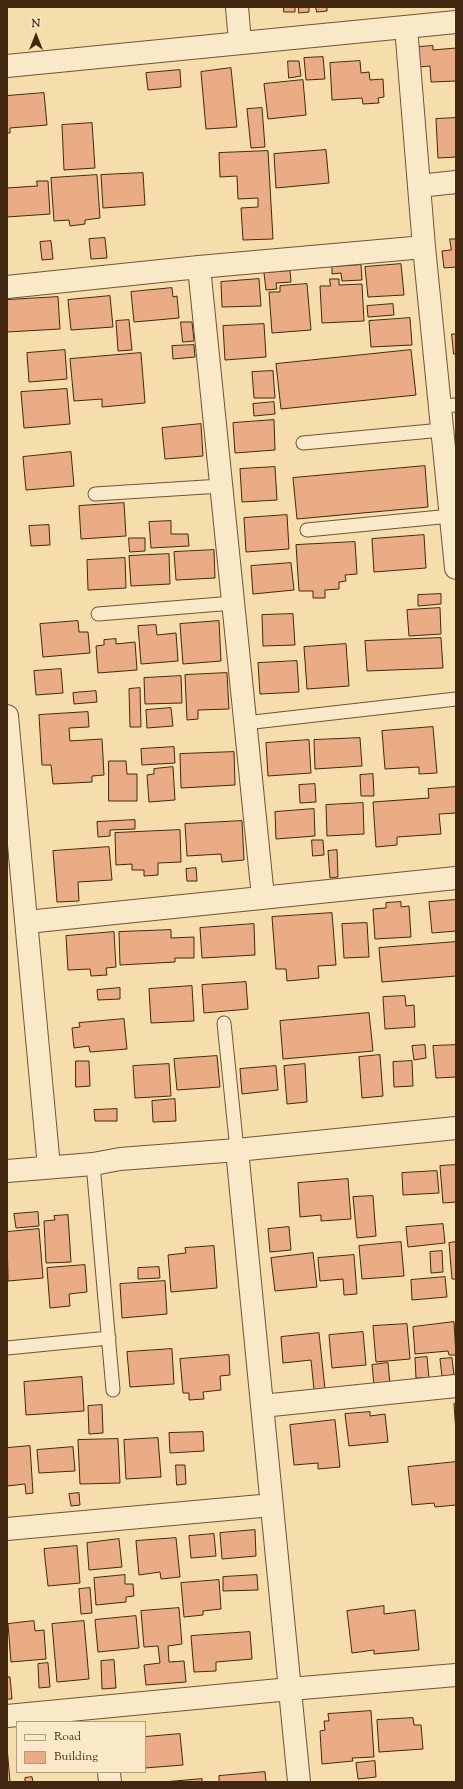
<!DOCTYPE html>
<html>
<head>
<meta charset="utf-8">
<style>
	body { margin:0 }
	#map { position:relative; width:463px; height:1789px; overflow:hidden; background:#f6ddac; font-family:"Sorts Mill Goudy",serif }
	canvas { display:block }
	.frame { position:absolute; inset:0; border:8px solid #422810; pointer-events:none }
	.legend { position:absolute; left:16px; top:1721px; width:130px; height:52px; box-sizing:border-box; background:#f9e9c9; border:1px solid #b09c7f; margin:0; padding:5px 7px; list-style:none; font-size:12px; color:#422810 }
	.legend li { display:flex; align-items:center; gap:8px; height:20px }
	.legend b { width:20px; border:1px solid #b09c7f }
	.north { position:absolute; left:16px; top:16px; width:40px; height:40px; -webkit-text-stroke:3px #f9e9c9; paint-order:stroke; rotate:0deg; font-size:11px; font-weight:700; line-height:16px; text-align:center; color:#422810 }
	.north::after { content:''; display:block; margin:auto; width:14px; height:18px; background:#422810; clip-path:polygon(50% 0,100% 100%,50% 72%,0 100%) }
</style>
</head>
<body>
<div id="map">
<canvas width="463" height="1789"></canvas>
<div class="frame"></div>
<ul class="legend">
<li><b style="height:5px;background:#f9e9c9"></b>Road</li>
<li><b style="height:11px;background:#e9ac84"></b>Building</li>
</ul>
<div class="north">N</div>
</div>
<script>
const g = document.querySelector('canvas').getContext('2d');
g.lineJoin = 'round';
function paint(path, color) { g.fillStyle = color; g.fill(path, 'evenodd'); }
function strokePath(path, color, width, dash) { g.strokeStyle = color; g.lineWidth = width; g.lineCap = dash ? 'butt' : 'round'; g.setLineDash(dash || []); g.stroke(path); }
const building = new Path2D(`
	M284,7H295V12H284Z
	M299,7H309V12L299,13Z
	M316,7H327V11L317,12Z
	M433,46V50L456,48V81L431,82L430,66L419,67L418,47Z
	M323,57L325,79L306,80L304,58Z
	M288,61H299L301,76L289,78Z
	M360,61L361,73L369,72L370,80L383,79L384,97L378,98L379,103L363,104L362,98L332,100L330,63Z
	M231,68L237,127L206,129L201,72Z
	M180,70L181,87L148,90L146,73Z
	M303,80L306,115L268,119L264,84Z
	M44,93L47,125L10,128V133H7V96Z
	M262,108L265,147L251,148L247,109Z
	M456,118V157L438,158L436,119Z
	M92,123L95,168L64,170L62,125Z
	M326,150L329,183L276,188L274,154Z
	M268,151L273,239L243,240L241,208L258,207V198L238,199L237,176L220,177L219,153Z
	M143,173L145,205L103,208L101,175Z
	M97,175L100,218L85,220V224L70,226L69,220L54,221L51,178Z
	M37,181H48L50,214L7,217V188L37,186Z
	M105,238L107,258L91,259L89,239Z
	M450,239H456V267L444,268L442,251L451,250Z
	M51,241L53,259L42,260L40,242Z
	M401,264L404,295L368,297L365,267Z
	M361,265L362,280L342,281L341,273L332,274V267Z
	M290,271L291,282L276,283L277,289L266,290L264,273Z
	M259,279L261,306L222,307L221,282Z
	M330,279H339V285L362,284L364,321L322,323L320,286H330Z
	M307,284L311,330L272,333L269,292H280V286Z
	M172,288L173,297L177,296L179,318L134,322L131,292Z
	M110,296L113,327L71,330L68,300Z
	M58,297L60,329L7,332V300Z
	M393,304L394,315L368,317L367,306Z
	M410,318L412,345L371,347L369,321Z
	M129,320L132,350L118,351L116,321Z
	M181,322H192L194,341L183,342Z
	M264,324L266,357L225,360L223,326Z
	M452,334H456V354H454Z
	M194,345L195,357L173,359L172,346Z
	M65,350L67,379L29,382L27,353Z
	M411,350L416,395L281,409L276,364Z
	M141,353L145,403L102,407V399L74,401L70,359Z
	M273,371L275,398H254L252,372Z
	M67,389L70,424L24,428L21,392Z
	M274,402L275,414L254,416L253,404Z
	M274,420L275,450L235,453L233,423Z
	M201,424L203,456L165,459L162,428Z
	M71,452L74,486L26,490L23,457Z
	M425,466L428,507L297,519L293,478Z
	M275,467L277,500L242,502L240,469Z
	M124,503L126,536L81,539L79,506Z
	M287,515L289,549L246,552L244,518Z
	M171,521V534H188L189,546L151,548L149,522Z
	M49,525L50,545L31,546L29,526Z
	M424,535L426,568L374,572L372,539Z
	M129,538H145V551L130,552Z
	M355,542L357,574L345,575L346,581L339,582V589L325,590V598H313V591H299L296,545Z
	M214,550L215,578L176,580L174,552Z
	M169,554L170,584L131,586L129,556Z
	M125,558L126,588L88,590L87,560Z
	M291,563L294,590L253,594L251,566Z
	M441,594V604L418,606V595Z
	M440,608L441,634L409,636L407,610Z
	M293,614L295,645L263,646L262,615Z
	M78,621L79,632H88L90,653L43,657L40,624Z
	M219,621L221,661L183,664L180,624Z
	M156,625L157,635L176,633L178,661L141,664L138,626Z
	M441,638L443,668L367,671L365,641Z
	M116,639V644L135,642L137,670L98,673L96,646L104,645V640Z
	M346,644L349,686L307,689L304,647Z
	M297,661L299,692L260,694L258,663Z
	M61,669L63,693L36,695L34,671Z
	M227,673L229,709L198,710V719L187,720L185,675Z
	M181,676L182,703L145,704L144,678Z
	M140,688L141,727H130L129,689Z
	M96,691L97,702L74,704L73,693Z
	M171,708L173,726L147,728L146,710Z
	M88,712L89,727L69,728L70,741L102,739L104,775L92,776V782L53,784L51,765H42L39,715Z
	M433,727L437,773L419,774V767L385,769L382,731Z
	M360,738L362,766L315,769L314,740Z
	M309,740L311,773L268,776L266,743Z
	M174,747L175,763L142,765L141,749Z
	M234,752L235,785L181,788L180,754Z
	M109,761H126L127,774H137V801H109Z
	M173,767L175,800L149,802L147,775L154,774V769Z
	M373,774L374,796H361L360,775Z
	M315,784L316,802L300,803L299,785Z
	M456,787V813L439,814L441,834L397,837V845L376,847L373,802L429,798L428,789Z
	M363,803L364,834L327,836L326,805Z
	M314,809L315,836L276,839L275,812Z
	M135,820V829L110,830V836L98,837L97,822Z
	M242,821L244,860L222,862L221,854L187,856L185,824Z
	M180,830L181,862L158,863V875L144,876V870H132V864L116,865L115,833Z
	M312,840H323L324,855L313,856Z
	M109,847L112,880L78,882L79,901L57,902L53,851Z
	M337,850L338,877L330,878L328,851Z
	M196,868L197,881H187L186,869Z
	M456,900V931L432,933L429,902Z
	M401,902V907L409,906L411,937L375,939L373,909L386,908V903Z
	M332,913L336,965L318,966L319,978L287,981L286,969H276L272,917Z
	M367,923L369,957L344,958L342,924Z
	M254,924L255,955L202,958L200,928Z
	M171,930V938L194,937V958H175V962L120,965L119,932Z
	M114,932L116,967L106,968L107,975L91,976L90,969L68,970L66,936Z
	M456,942V976L382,982L379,948Z
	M246,982L248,1009L204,1013L202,985Z
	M192,986L194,1021L151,1023L149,989Z
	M120,988V999L98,1000L97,990Z
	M405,996L406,1006L414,1005L415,1027L385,1029L383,997Z
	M369,1013L373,1051L283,1059L280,1021Z
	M124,1019L127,1049L90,1052L89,1046L74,1048L72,1028L80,1027L79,1023Z
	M425,1045L426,1058L414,1060L412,1046Z
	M456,1045V1077L436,1078L433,1046Z
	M380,1055L383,1096L362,1098L359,1057Z
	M217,1056L220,1087L177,1090L174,1059Z
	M76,1061H89L90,1086L76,1087Z
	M412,1061L413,1086L394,1087L393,1062Z
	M169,1064L171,1096L135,1098L133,1066Z
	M305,1064L307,1102L287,1104L284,1066Z
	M276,1066L278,1090L242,1094L240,1069Z
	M175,1099L176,1121L153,1122L152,1101Z
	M117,1109V1121H95L94,1110Z
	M456,1165V1202L443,1203L440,1166Z
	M437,1171L439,1193L403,1195L402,1173Z
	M348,1179L351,1219L321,1221V1215L300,1217L298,1183Z
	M373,1196L376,1236L357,1238L353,1197Z
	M38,1212L39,1226L16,1228L14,1214Z
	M68,1215L71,1262L46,1263L44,1221L55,1220L54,1216Z
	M443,1224L445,1243L408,1247L406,1227Z
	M289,1227L291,1250L270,1252L268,1229Z
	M39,1229L43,1278L8,1281L7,1232Z
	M401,1242L404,1276L362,1279L359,1246Z
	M456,1242V1279H452L449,1243Z
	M214,1246L217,1288L171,1292L168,1255L186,1253L185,1248Z
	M442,1251L443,1272L431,1273L430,1252Z
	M313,1253L317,1287L275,1291L271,1258Z
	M354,1255L357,1294L344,1295L343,1279L320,1281L318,1258Z
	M85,1265L87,1292L69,1294L70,1306L50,1308L47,1268Z
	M159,1267L160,1278L138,1279V1268Z
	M445,1277L447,1297L412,1300L411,1280Z
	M165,1281L167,1314L122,1318L120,1284Z
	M454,1322L456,1355H449L448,1351L415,1354L413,1327Z
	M407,1324L410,1359L376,1362L373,1326Z
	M363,1332L366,1365L332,1368L329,1335Z
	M319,1333L325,1389L314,1390L311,1360L283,1363L281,1337Z
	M172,1349L174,1384L130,1387L127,1352Z
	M229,1355L230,1375L220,1376L221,1390L203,1392L204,1399L189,1400V1393H183L180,1359Z
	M427,1357L429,1378H416L415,1358Z
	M452,1358L454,1375L442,1376L440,1359Z
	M388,1363L390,1384L374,1385L372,1365Z
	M82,1377L84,1411L26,1415L24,1382Z
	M456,1403V1432L454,1404Z
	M102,1405L103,1433L89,1434L88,1406Z
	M370,1412V1416L385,1414L388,1442L349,1446L345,1414Z
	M335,1420L340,1467L318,1469V1463L294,1465L290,1425Z
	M203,1432L204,1451L170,1453L169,1433Z
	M158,1438L161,1477L126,1479L124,1440Z
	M118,1439L120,1483L80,1484L78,1440Z
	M30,1446L33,1493L26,1494L25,1484L7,1486V1448Z
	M73,1447L75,1471L39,1473L37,1450Z
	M456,1462V1505L435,1507L434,1503L412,1505L408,1467Z
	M176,1465H185L186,1484L177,1485Z
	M79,1493L80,1505L71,1506L69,1494Z
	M255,1530L256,1556L222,1559L220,1533Z
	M214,1534L216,1556L191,1558L189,1536Z
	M176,1538L180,1577L161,1579L160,1572L139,1575L136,1541Z
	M119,1539L122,1567L89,1570L87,1543Z
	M77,1546L80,1583L48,1586L44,1549Z
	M125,1575V1584H133L134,1596L126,1597V1602L96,1605L94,1578Z
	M257,1575L258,1590L223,1591V1577Z
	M219,1580L221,1609L203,1611V1615L184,1617L181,1583Z
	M90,1588L92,1613L81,1614L79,1589Z
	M384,1606V1614L415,1610L419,1650L374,1654V1650L352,1653L347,1611Z
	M179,1608L182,1644L168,1646L169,1662L184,1661L186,1682L146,1685L144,1665L160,1663L158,1646L144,1647L141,1611Z
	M136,1616L139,1648L98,1652L95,1620Z
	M34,1621L35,1631L44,1630L46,1659L11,1662L8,1624Z
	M84,1621L89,1679L57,1682L52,1624Z
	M250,1632L252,1659L216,1662V1671L194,1672L191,1636Z
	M114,1660L116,1688L102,1689L101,1661Z
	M48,1663L50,1687L39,1688L38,1664Z
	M7,1677H10L12,1699H7Z
	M371,1711L374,1757L352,1758L353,1761L322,1764L320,1731L325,1730L324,1721H329L328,1714Z
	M413,1718L414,1725H421L423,1749L379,1752L377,1720Z
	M180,1734L183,1765L145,1768V1737Z
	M7,1747L10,1782H7Z
	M375,1761L376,1777L358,1779L356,1763Z
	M265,1772L266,1782H219V1776Z
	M32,1777L33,1782H25V1778Z
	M202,1779V1782H164Z`);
const lane = new Path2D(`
	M440,406L456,405
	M303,443L442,430
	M95,494L221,486
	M307,530L451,516
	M98,614L233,603
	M245,723L456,699
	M224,1023L237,1150
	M93,1164L113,1390
	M7,1348L109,1338`);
const street = new Path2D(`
	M237,7L240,43
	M406,27L424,247L456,568
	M7,66L456,22
	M419,186L456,182
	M199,267L263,897
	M7,287L199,267L424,247
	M7,716L49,1167
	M27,922L456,878
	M237,1150L299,1782
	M7,1171L93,1164L120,1159L237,1150L456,1128
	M262,1406L456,1386
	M7,1529L272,1505
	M7,1716L290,1689L456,1675
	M109,1772L110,1782`);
paint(building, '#e9ac84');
strokePath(building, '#422810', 1);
strokePath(lane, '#6f5537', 15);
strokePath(street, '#6f5537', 24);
strokePath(lane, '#f9e9c9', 13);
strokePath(street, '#f9e9c9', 22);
</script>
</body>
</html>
